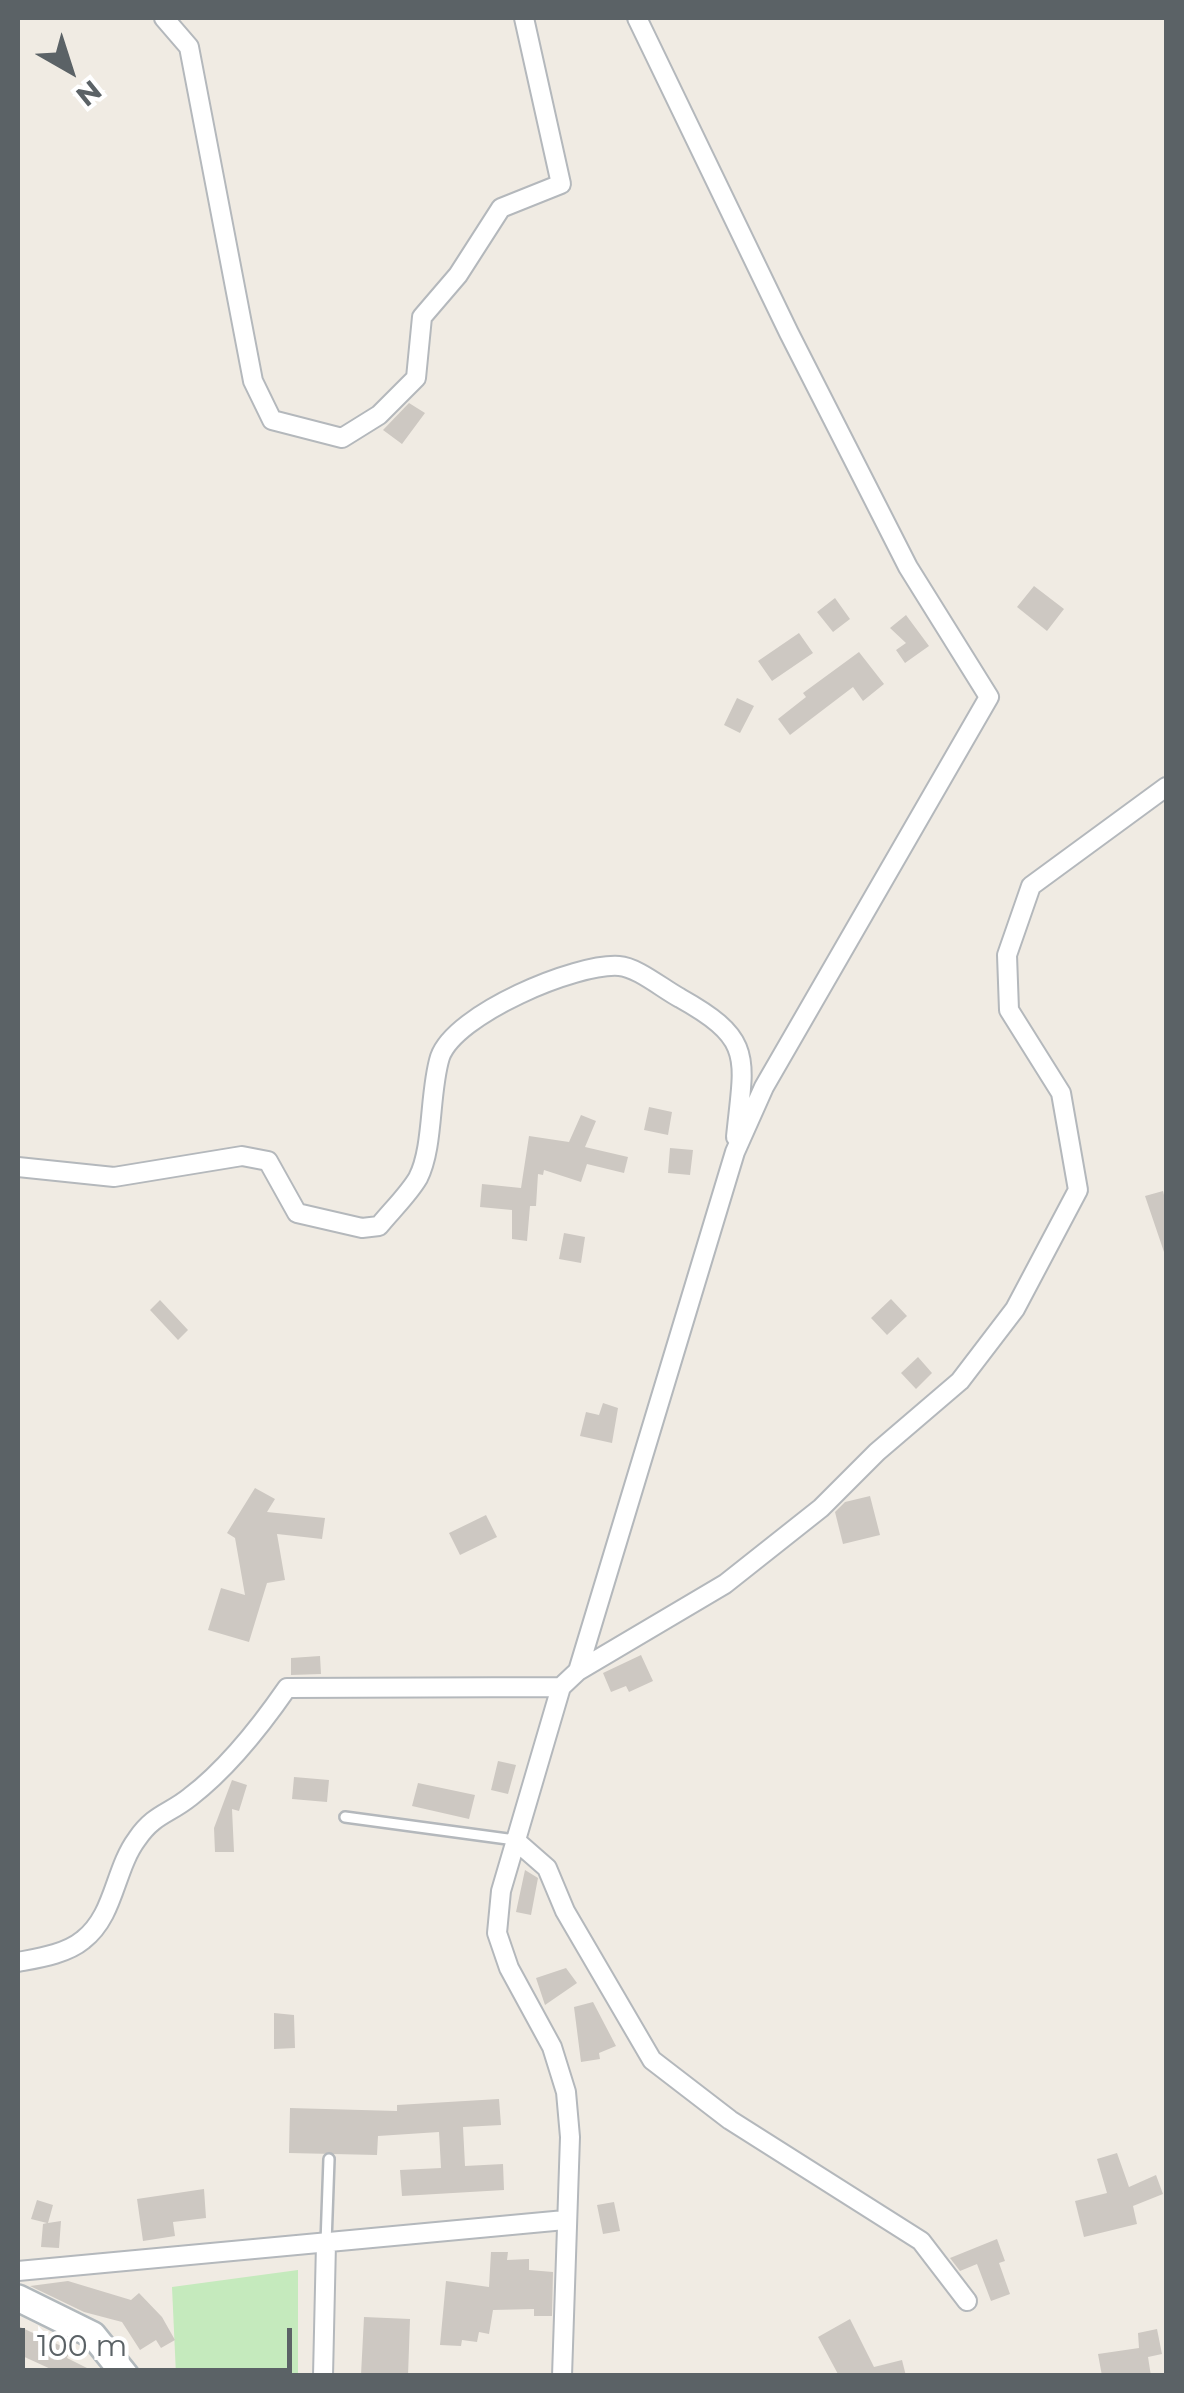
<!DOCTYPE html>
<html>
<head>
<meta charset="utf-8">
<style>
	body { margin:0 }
	#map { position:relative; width:1184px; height:2393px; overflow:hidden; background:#f0ebe3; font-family:Montserrat,sans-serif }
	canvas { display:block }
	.frame { position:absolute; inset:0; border:20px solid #5b6266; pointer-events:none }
	.north { position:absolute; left:20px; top:20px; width:100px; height:100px; -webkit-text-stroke:8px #fff; paint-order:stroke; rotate:141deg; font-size:28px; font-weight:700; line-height:40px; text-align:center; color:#5b6266 }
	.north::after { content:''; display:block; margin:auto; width:35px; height:45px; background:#5b6266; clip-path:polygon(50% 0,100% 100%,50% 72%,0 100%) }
	.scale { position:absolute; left:20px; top:2328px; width:272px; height:45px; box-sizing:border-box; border:5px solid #5b6266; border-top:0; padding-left:12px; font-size:30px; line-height:35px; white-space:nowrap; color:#5b6266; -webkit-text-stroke:8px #fff; paint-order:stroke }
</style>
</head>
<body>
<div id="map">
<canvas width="1184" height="2393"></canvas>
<div class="frame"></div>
<div class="north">N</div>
<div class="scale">100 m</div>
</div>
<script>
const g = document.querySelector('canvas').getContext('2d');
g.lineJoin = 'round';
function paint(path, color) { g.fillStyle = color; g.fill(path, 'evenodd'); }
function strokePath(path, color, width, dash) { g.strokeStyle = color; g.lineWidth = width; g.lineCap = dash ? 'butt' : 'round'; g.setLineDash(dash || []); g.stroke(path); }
const green = new Path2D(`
	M298,2270V2375H176L172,2287Z`);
const building = new Path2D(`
	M409,403L425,413L402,444L383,430Z
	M1034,586L1064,609L1047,631L1017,607Z
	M835,598L850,619L833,632L817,612Z
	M906,615L929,646L905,663L896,650L906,643L890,628Z
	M799,633L813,653L772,681L758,661Z
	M859,652L884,684L863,701L853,687L790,735L778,719L806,697L803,693Z
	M737,698L754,706L740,733L724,725Z
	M649,1107L672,1112L668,1135L644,1130Z
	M581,1115L596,1121L585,1147L628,1157L624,1173L587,1164L581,1182L544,1170L543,1175L538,1174L536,1206H530L527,1241L512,1239V1210L480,1207L482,1184L521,1188L529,1136L569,1142Z
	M670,1148L693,1150L690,1175L668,1173Z
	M1163,1191L1166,1203L1164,1252L1145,1196Z
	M564,1233L585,1237L581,1263L559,1259Z
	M891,1299L907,1316L887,1335L871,1318Z
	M160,1300L188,1330L178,1340L150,1310Z
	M918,1357L932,1373L916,1389L901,1373Z
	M603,1403L618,1408L612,1443L580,1436L586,1412L599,1415Z
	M255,1488L275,1499L267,1512L325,1518L322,1539L277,1534L285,1580L267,1583L249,1642L208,1630L221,1588L245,1595L235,1538L227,1533Z
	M870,1496L880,1535L843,1544L835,1512L845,1502Z
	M486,1515L497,1537L460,1555L449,1533Z
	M641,1655L653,1681L629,1692L626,1686L611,1692L603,1673Z
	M320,1656L321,1674L291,1675V1658Z
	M498,1761L516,1765L508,1794L491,1790Z
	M294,1777L329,1780L327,1802L292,1799Z
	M232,1780L247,1785L239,1811L232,1809L234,1852H215L214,1828Z
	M418,1783L475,1795L469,1819L412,1806Z
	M525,1870L538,1878L531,1915L516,1912Z
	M566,1968L577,1983L545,2005L536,1978Z
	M593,2002L616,2046L599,2053L600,2059L581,2062L574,2007Z
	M274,2013L294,2015L295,2048L274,2049Z
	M499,2099L501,2125L463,2127L465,2166L503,2164L504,2190L402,2196L400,2170L441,2168L439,2132L378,2136L377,2155L289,2153L290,2108L397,2111V2105Z
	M1117,2153L1129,2187L1156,2175L1163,2194L1133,2206L1137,2224L1084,2237L1075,2201L1107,2193L1097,2159Z
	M204,2189L206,2218L173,2222L175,2236L143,2241L137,2199Z
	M37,2200L53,2205L48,2223L61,2221L59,2248L41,2247L43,2224L47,2223L31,2219Z
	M614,2202L620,2231L603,2234L597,2205Z
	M997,2239L1005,2261L999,2263L1010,2294L991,2301L977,2264L960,2271L950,2258Z
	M491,2252H508L507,2260L529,2259V2270L553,2272L552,2316H534V2309L493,2310L489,2334L479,2332L477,2342L462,2340L461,2346L440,2345L446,2281L489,2287Z
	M68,2281L131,2300L139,2293L162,2317L175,2340L161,2348L156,2340L140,2350L122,2322L84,2312L30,2286Z
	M364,2317L410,2319L408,2376L361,2375Z
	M850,2319L874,2367L902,2360L906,2376H839L818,2337Z
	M18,2326L70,2350L67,2358L103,2376H66L18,2354Z
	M1157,2329L1162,2354L1148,2357L1151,2376H1102L1098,2354L1139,2348L1138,2333Z`);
const service = new Path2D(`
	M345,1817L515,1840
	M326,2243L329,2159`);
const minor = new Path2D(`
	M164,18L189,47L253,381L272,420L342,438L379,415L416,378L422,317L458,275L501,208L561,184L524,18
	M18,1167L114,1177L242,1156L268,1161L297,1213L362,1228L379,1226C391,1211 408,1195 418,1178C434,1147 429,1092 440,1057C455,1014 576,963 619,966C637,967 663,989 680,998C755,1040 744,1057 736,1137
	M578,1671L725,1584L821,1508L877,1452L960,1381L1015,1309L1078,1190L1061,1093L1009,1010L1007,955L1031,886L1166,787
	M515,1840L547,1868L565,1911L652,2060L730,2120L921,2241L967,2301
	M18,1962C39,1958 66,1954 83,1940C115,1915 114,1870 137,1839C154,1814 169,1814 190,1797C228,1768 260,1727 287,1688L561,1687
	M18,2271L565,2220
	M323,2376L326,2243
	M562,2376L570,2137L566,2092L552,2047L509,1968L497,1933L501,1891L561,1687L578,1671L735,1152L764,1087L989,697L908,567L789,333L637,18`);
const secondary = new Path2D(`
	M18,2298L93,2335L126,2376`);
paint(green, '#c5eabd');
paint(building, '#cdc8c2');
strokePath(service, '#b4b8bc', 14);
strokePath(minor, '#b4b8bc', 22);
strokePath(secondary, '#b2b9bd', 30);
strokePath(service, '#fff', 9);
strokePath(minor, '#fff', 18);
strokePath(secondary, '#fff', 25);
</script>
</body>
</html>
